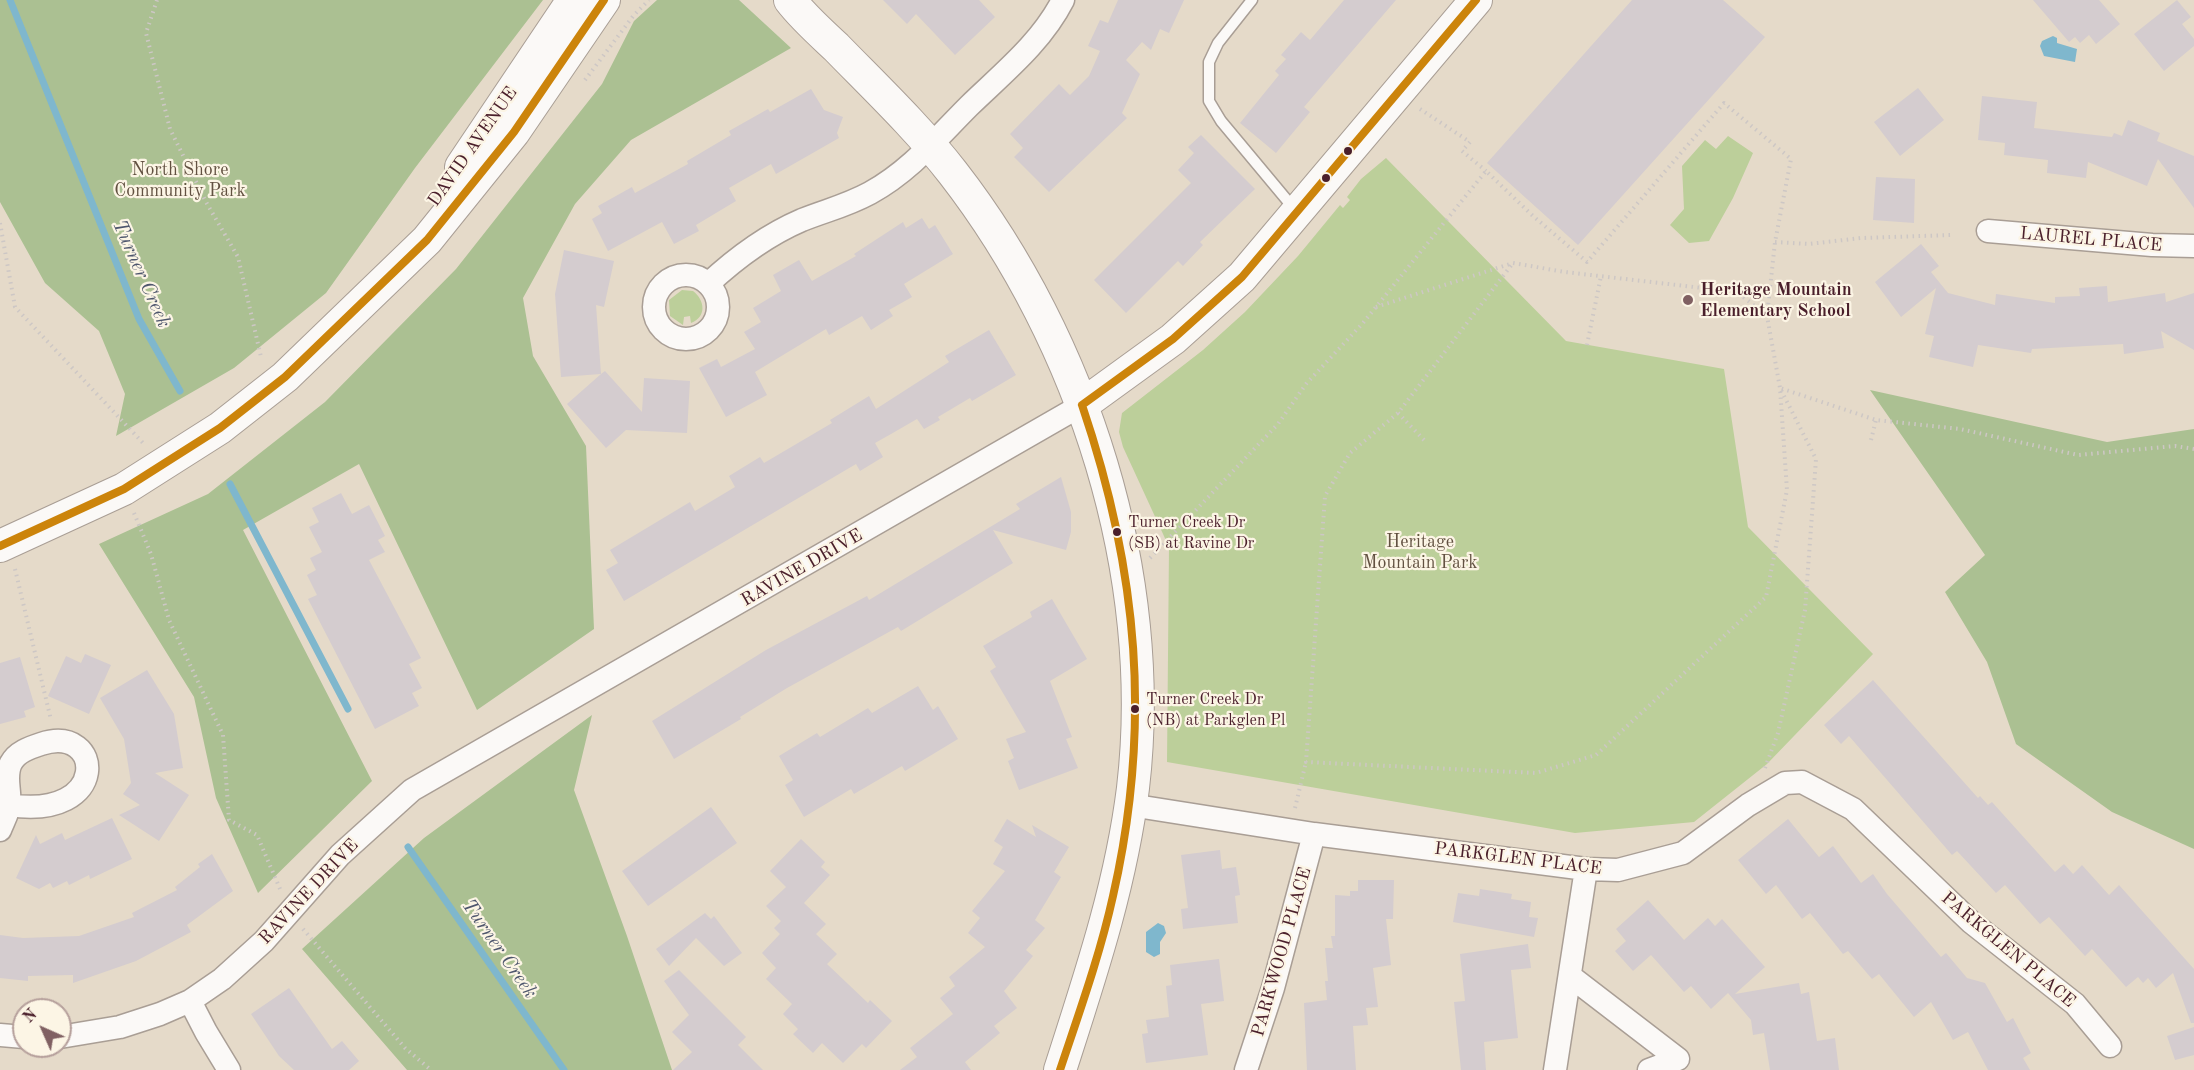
<!DOCTYPE html>
<html>
<head>
<meta charset="utf-8">
<style>
	body { margin:0 }
	#map { position:relative; width:2194px; height:1070px; overflow:hidden; background:#e5dac9; font-family:"Old Standard TT",serif }
	canvas { display:block }
	.north { position:absolute; left:12px; top:998px; width:60px; height:60px; box-sizing:border-box; background:#fcf5e5; border:2px solid #b59f9b; border-radius:50%; rotate:315deg; font-size:16px; font-weight:700; line-height:24px; text-align:center; color:#4a1f2b }
	.north::after { content:''; display:block; margin:auto; width:21px; height:27px; background:#806062; clip-path:polygon(50% 0,100% 100%,50% 72%,0 100%) }
</style>
</head>
<body>
<div id="map">
<canvas width="2194" height="1070"></canvas>
<div class="north">N</div>
</div>
<script>
const g = document.querySelector('canvas').getContext('2d');
g.lineJoin = 'round';
function paint(path, color) { g.fillStyle = color; g.fill(path, 'evenodd'); }
function strokePath(path, color, width, dash) { g.strokeStyle = color; g.lineWidth = width; g.lineCap = dash ? 'butt' : 'round'; g.setLineDash(dash || []); g.stroke(path); }
function write(font, color, halo, rows, align = 'center') {
  g.font = font + ' "Old Standard TT",serif'; g.lineWidth = 4.5; g.setLineDash([]); g.textBaseline = 'middle'; g.strokeStyle = halo; g.fillStyle = color; for (const [text, x, y, turn = 0] of rows) {
    g.save(); g.translate(x, y); g.rotate((+turn || 0) * Math.PI / 180); g.textAlign = isNaN(turn) ? turn : align; if (halo) g.strokeText(text, 0, 0); g.fillText(text, 0, 0); g.restore();
  }
}
const green = new Path2D(`
	M1728,136L1753,153L1733,198L1709,241L1689,243L1670,225L1684,209L1682,166L1705,140L1716,149Z
	M1386,158L1566,341L1724,369L1748,527L1873,654L1767,764L1694,822L1575,833L1167,762L1169,547L1123,447L1119,432L1122,413L1203,350L1245,312L1298,256L1340,205L1343,208L1350,200L1347,197L1361,179Z
	M682,290L693,291C705,300 707,317 691,323L690,316L684,317L683,325L670,316L669,300Z`);
const forest = new Path2D(`
	M0,0H543L415,168L326,293L234,368L116,436L125,394L99,331L45,283L0,202Z
	M657,0H739L791,48L631,140L575,204L523,298L533,356L586,446L594,629L477,710L359,464L243,530L372,781L258,893L216,798L194,697L99,544L208,494L325,402L456,269L602,84L634,21Z
	M1870,390L2107,442L2194,429V849L2112,812L2016,744L1987,662L1945,592L1985,555Z
	M592,715L574,790L627,936L672,1070H407L302,949L424,838Z`);
const water = new Path2D(`
	M2053,36L2057,38V43L2077,49L2075,62L2044,56L2040,46L2042,41Z
	M1158,923L1164,926L1166,933L1160,942V954L1154,957L1146,952V932Z`);
const stream = new Path2D(`
	M10,0L139,319L180,391
	M230,484L348,709
	M408,847L564,1070`);
const building = new Path2D(`
	M883,0H979L995,17L955,55L916,14L907,24Z
	M1118,0H1184L1169,33L1160,29L1151,50L1142,42L1126,60L1140,74L1122,113L1127,118L1049,192L1014,157L1023,148L1010,134L1059,84L1070,95L1089,76L1100,51L1088,46L1100,20L1108,23Z
	M1344,0H1396L1304,107L1310,112L1276,153L1240,123L1279,75L1275,71L1286,59L1281,55L1301,32L1310,40Z
	M1632,0H1723L1765,37L1578,245L1487,163Z
	M2033,0H2099L2120,24L2096,44L2089,35L2080,43L2075,37L2069,42Z
	M2177,0L2191,17L2182,24L2194,39V46L2164,71L2134,34Z
	M1918,88L1944,120L1900,156L1874,122Z
	M811,89L824,110L843,117L837,133L839,138L776,174L771,164L729,188L736,201L696,225L699,231L674,244L662,222L608,251L592,219L602,213L598,206L632,187L635,193L688,164L687,161L731,135L729,131L768,109L770,112Z
	M1982,96L2037,102L2034,128L2112,137L2114,133L2122,136L2128,120L2160,133L2157,141L2194,156V208L2158,159L2147,186L2088,162L2086,178L2047,173L2048,160L2004,155L2005,143L1978,140Z
	M1201,135L1255,189L1200,242L1203,245L1183,266L1178,261L1126,313L1094,280L1191,183L1178,170L1194,153L1188,147Z
	M1876,177L1915,179L1914,223L1873,220Z
	M922,218L929,229L935,225L953,254L904,284L912,297L889,310L893,316L871,330L862,316L829,335L826,329L755,372L767,395L726,417L699,368L717,359L721,367L755,349L744,332L761,322L753,308L781,291L773,275L799,260L812,281L856,256L854,254L903,222L906,228Z
	M1921,244L1939,266L1931,272L1948,293L1995,305L1996,294L2055,303V297L2080,296L2079,288L2107,286L2108,302L2165,293L2166,302L2194,293V350L2161,331L2164,348L2124,354L2123,344L2032,349L2031,353L1978,345L1973,367L1929,357L1934,336L1925,334L1936,288L1901,317L1875,282Z
	M564,250L614,261L604,307L596,305L601,374L605,371L642,412L644,378L690,381L687,433L626,430L606,448L567,404L601,374L561,377L555,294Z
	M989,330L1016,375L972,401L970,398L938,417L940,420L924,429L917,419L891,434L875,443L883,457L860,471L856,464L624,601L606,570L618,563L610,550L690,502L695,511L735,487L729,476L760,457L764,463L832,423L830,420L869,396L876,409L949,362L945,356Z
	M1061,477L1071,512V532L1066,550L993,530L1013,563L901,631L898,627L787,688L740,717L741,719L674,759L652,721L766,650L867,596L869,600L1020,509L1016,504Z
	M341,493L352,514L369,505L385,536L378,540L385,552L369,560L421,658L409,664L422,688L412,693L419,706L375,729L308,599L317,595L307,575L316,570L310,558L322,552L309,527L319,522L312,508Z
	M1052,599L1087,659L1050,681L1072,737L1066,739L1078,768L1019,790L1008,761L1014,758L1006,739L1026,732L990,671L996,667L983,646L1032,617L1030,612Z
	M85,654L111,665L89,714L48,696L66,656L81,663Z
	M20,657L35,707L24,711L26,717L0,724V663Z
	M147,670L174,714L183,768L155,773L189,795L159,841L119,815L140,805L123,794L131,783L124,739L100,698Z
	M1873,680L1978,798L1980,796L1988,805L1992,802L2055,872L2064,864L2073,874L2082,865L2109,895L2119,885L2194,969V1023H2191L2173,973L2156,988L2148,978L2143,983L2138,977L2126,987L2092,949L2085,956L2049,917L2040,924L2005,885L1996,893L1957,851L1952,855L1849,736L1841,744L1824,725Z
	M918,686L933,710L938,706L958,739L905,771L902,766L854,794L851,789L804,817L785,785L793,780L779,756L817,733L820,737L868,708L872,713Z
	M711,807L737,843L648,906L622,871Z
	M112,818L132,859L90,879L89,875L69,885L67,881L53,888L50,883L39,889L16,878L36,835L40,844L62,833L65,840Z
	M1007,819L1036,837L1032,825L1069,847L1054,872L1061,877L1035,920L1045,928L1026,950L1033,956L1004,991L1017,1008L994,1026L1000,1033L965,1062L971,1070H900L917,1057L910,1048L953,1014L940,998L955,986L949,977L985,947L968,933L980,918L972,911L1005,871L993,864L1003,847L994,841Z
	M1788,819L1819,857L1833,846L1861,883L1873,874L1887,894L1941,957L1946,953L1967,978L1985,983L2007,1022L2013,1018L2031,1053L2023,1058L2030,1070H1988L1968,1032L1953,1040L1931,1002L1914,1017L1879,974L1872,979L1848,951L1843,954L1810,913L1802,919L1776,885L1766,894L1738,860Z
	M801,839L825,862L821,867L830,875L804,903L826,924L816,934L837,954L827,964L868,1003L870,1000L892,1021L866,1048L862,1044L843,1063L822,1043L813,1053L793,1034L798,1029L783,1014L792,1004L766,979L776,968L762,953L780,934L774,928L781,921L766,906L786,887L770,871Z
	M1220,850L1222,869L1236,867L1240,895L1235,896L1238,923L1183,929L1181,909L1188,908L1181,855Z
	M212,854L233,891L187,925L191,932L136,961L73,983V975L28,976V981L0,978V935L23,938L79,936L134,917L132,913L177,890L175,887L200,867L198,864Z
	M1358,880H1394L1393,919H1386L1391,965L1373,968L1378,1007L1366,1008L1368,1025L1353,1026L1356,1070H1307L1304,1003L1327,1000L1325,981H1328L1325,948H1333L1331,936H1335V895L1350,896V891H1358Z
	M1480,889L1512,894L1511,899L1531,902L1529,917L1538,918L1534,937L1453,922L1458,893L1479,896Z
	M1648,900L1684,940L1708,918L1715,926L1722,919L1765,967L1735,994L1799,983L1801,994L1809,992L1817,1041L1835,1038L1839,1070H1770L1764,1033L1753,1035L1751,1020L1728,993L1711,1009L1691,986L1684,992L1651,955L1633,971L1615,951L1626,941L1616,929Z
	M705,913L711,919L714,916L742,953L724,966L696,938L669,966L656,949Z
	M1528,944L1531,968L1511,970L1518,1038L1484,1042L1486,1070H1461L1454,1002L1465,1001L1460,954Z
	M1219,959L1224,1001L1201,1004L1208,1055L1146,1063L1142,1034L1148,1033L1146,1020L1169,1017L1166,986L1172,985L1170,965Z
	M679,970L746,1037L738,1045L763,1070H673L692,1052L672,1032L689,1015L664,981Z
	M289,988L332,1049L342,1041L359,1061L349,1070H294L279,1056L251,1014Z
	M2194,1027V1055L2175,1060L2167,1036Z`);
const path = new Path2D(`
	M157,0L146,33L170,129L206,202L238,257L261,357
	M585,80L634,15L649,0
	M1420,109L1470,142L1462,151L1486,171
	M0,223L15,307L143,443
	M1775,242L1809,244L1861,238L1952,235
	M1376,307L1513,263L1565,272L1737,292L1767,316
	M1587,345L1601,276
	M1398,413L1424,440
	M1871,440L1876,420
	M134,513L151,554L169,620L223,735L229,820L257,835L280,889
	M1150,558L1278,424L1306,384L1363,323L1486,171L1533,216L1587,262L1724,103L1791,159L1775,242L1767,316L1780,388L1787,490L1766,597L1596,755L1536,773L1306,762L1325,496L1350,453L1398,413L1513,263
	M15,569L51,720
	M1765,768L1778,733L1805,610L1816,459L1780,388L1876,420L1960,429L2078,455L2175,446L2194,449
	M1295,808L1306,762
	M303,929L405,1048L431,1070`);
const lane = new Path2D(`
	M1252,0L1218,43L1209,62V101L1221,121L1296,211`);
const street = new Path2D(`
	M1988,231L2152,245L2194,246
	M654 307a32 32 0 1 1 64 0a32 32 0 1 1-64 0Z
	M708,284C736,258 767,235 802,220C827,210 846,206 870,193C910,171 937,138 969,106C1003,73 1041,43 1063,0
	M1130,805L1314,834L1586,869L1618,870L1683,853L1748,805L1785,783L1802,782L1853,809L1971,922L2075,1004L2110,1046
	M0,830C3,822 9,812 9,804C11,790 4,777 11,763C17,752 29,748 41,744C104,723 111,821 9,805
	M1570,976L1678,1059L1649,1070
	M190,1001L206,1032L229,1070
	M0,1035L24,1037
	M60,1037L120,1027L160,1014L190,1001L222,979L264,941L340,855L412,790L1082,405
	M1246,1070L1273,988L1314,834
	M1555,1070L1586,869`);
const secondary = new Path2D(`
	M790,0C803,17 820,32 836,47C876,88 918,128 953,173C1084,342 1158,575 1133,788C1121,885 1090,977 1060,1070
	M461,167L573,0
	M1082,405L1173,339L1242,277L1476,0
	M0,546L124,489L220,428L285,377L427,240L514,132L604,0`);
const bus1 = new Path2D(`
	M1082,405L1173,339L1242,277L1476,0
	M0,546L124,489L220,428L285,377L427,240L514,132L604,0
	M1060,1070C1079,1013 1100,955 1113,896C1152,725 1138,570 1082,405`);
const markers = [
	[1348,151,5,"#4a1f2b"],
	[1326,178,5,"#4a1f2b"],
	[1688,300,6,"#806062"],
	[1117,532,5,"#4a1f2b"],
	[1135,709,5,"#4a1f2b"]
];
const busNames = [
	["Turner Creek Dr",1128,523],
	["(SB) at Ravine Dr",1128,544],
	["Turner Creek Dr",1146,700],
	["(NB) at Parkglen Pl",1146,721]
];
const streetNames = [
	["DAVID AVENUE",473,147,-55],
	["LAUREL PLACE",2091,240,5],
	["RAVINE DRIVE",802,568,-30],
	["PARKGLEN PLACE",1518,859,7],
	["RAVINE DRIVE",309,892,-47],
	["PARKGLEN PLACE",2008,950,40],
	["PARKWOOD PLACE",1282,952,-74]
];
const parkNames = [
	["North Shore",180,170],
	["Community Park",180,191],
	["Heritage",1420,542],
	["Mountain Park",1420,563]
];
const poiNames = [
	["Heritage Mountain",1700,290],
	["Elementary School",1700,311]
];
const waterNames = [
	["Turner Creek",141,274,66],
	["Turner Creek",499,949,55]
];
paint(green, '#bccf9a');
paint(forest, '#abc092');
paint(water, '#7fb7cd');
strokePath(stream, '#7fb7cd', 7);
paint(building, '#d4cccf');
strokePath(lane, '#a99e95', 13);
strokePath(street, '#a99e95', 25);
strokePath(secondary, '#a99e95', 34);
strokePath(path, '#cdc7c5', 4, [1.5, 4.5]);
strokePath(lane, '#fbf9f7', 10);
strokePath(street, '#fbf9f7', 22);
strokePath(secondary, '#fbf9f7', 32);
strokePath(bus1, '#cc840b', 8);
for (const [x, y, r, color] of markers) { const dot = new Path2D(); dot.arc(x, y, r, 0, 2 * Math.PI); g.fillStyle = color; g.fill(dot); strokePath(dot, '#fcf5e5', 2); }
write('16px', '#4a1f2b', '#fcf5e5', busNames, 'left');
write('18px', '#4a1f2b', '#fcf5e5', streetNames);
write('18px', '#625141', '#fcf5e5', parkNames);
write('bold 18px', '#4a1f2b', '#fcf5e5', poiNames, 'left');
write('italic 20px', '#4e566d', '#fcf5e5', waterNames);
</script>
</body>
</html>
